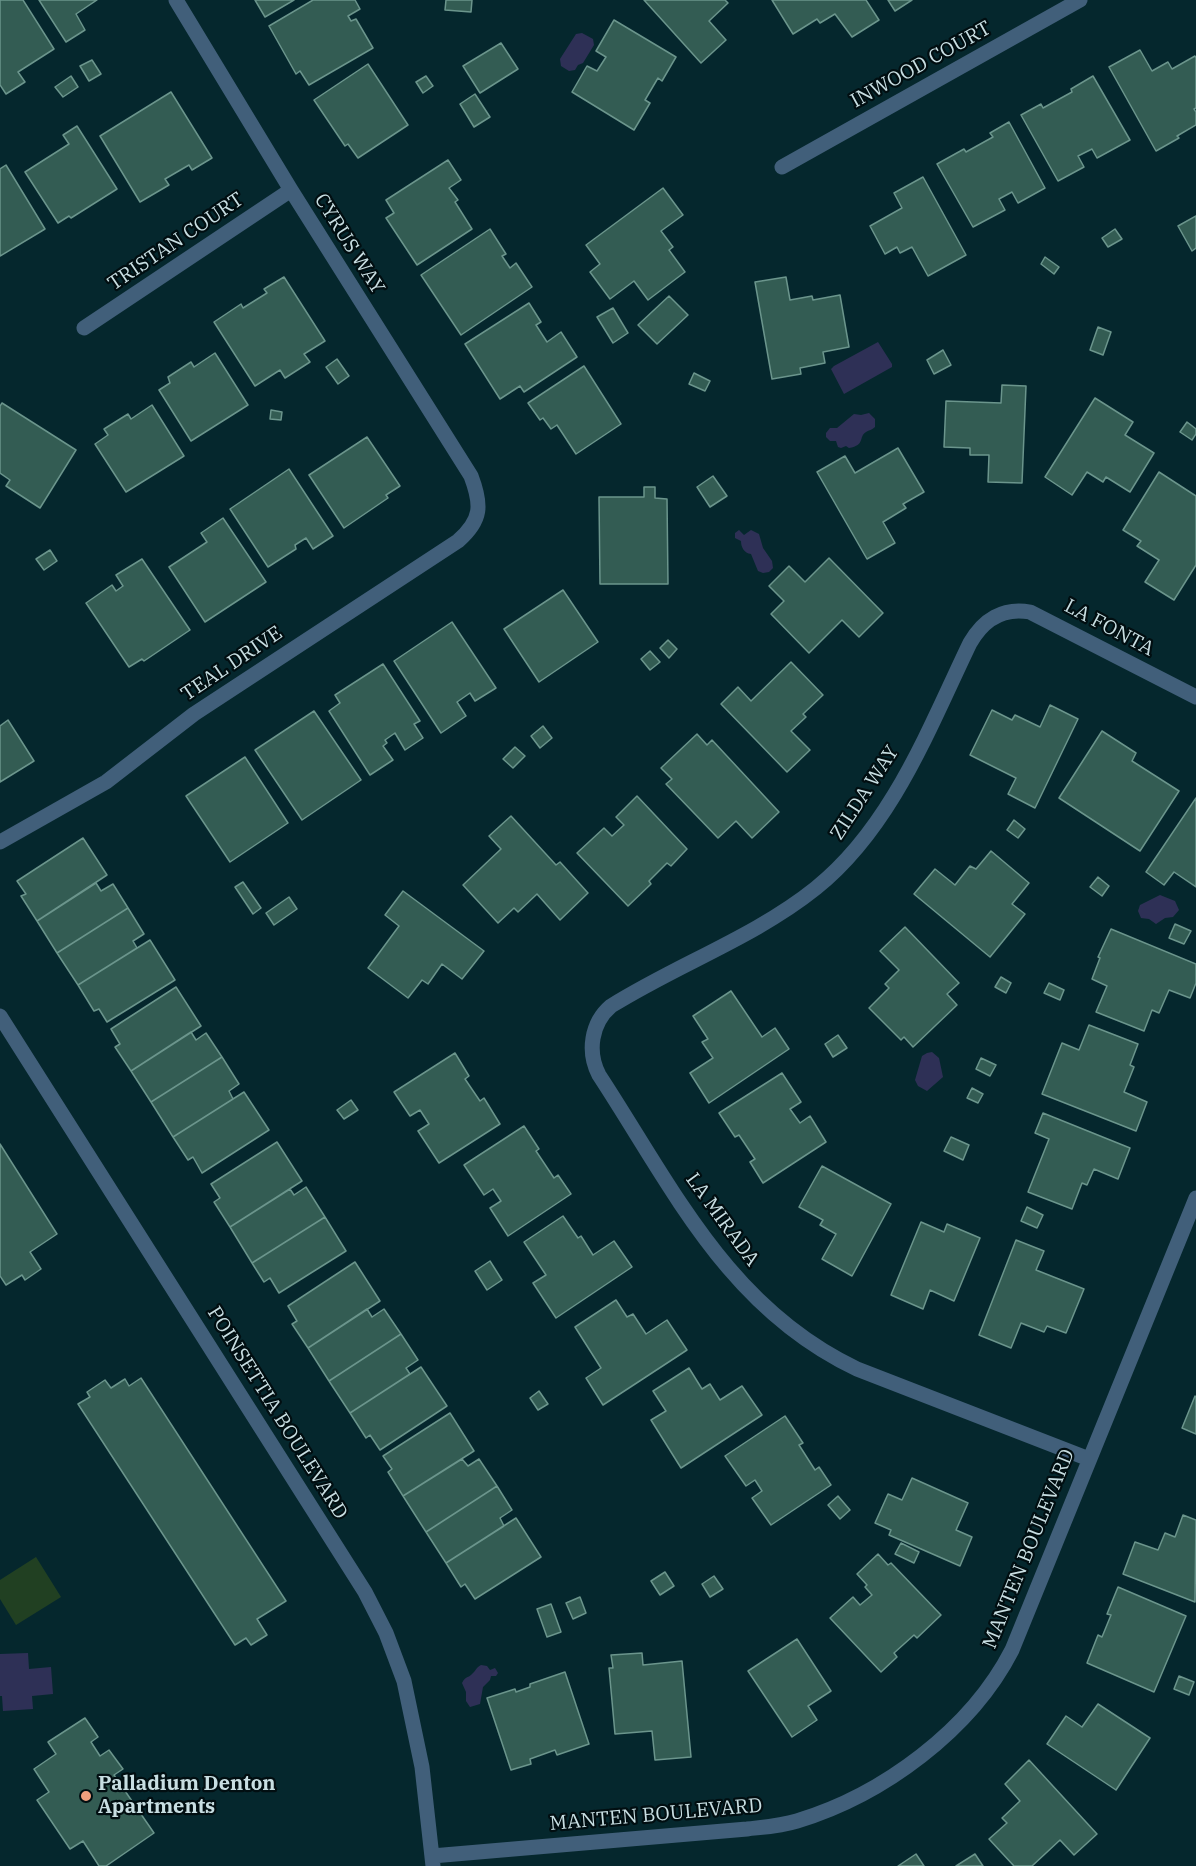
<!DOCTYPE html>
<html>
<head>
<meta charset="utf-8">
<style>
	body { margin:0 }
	canvas { display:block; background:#05272d }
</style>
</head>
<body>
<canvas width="1196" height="1866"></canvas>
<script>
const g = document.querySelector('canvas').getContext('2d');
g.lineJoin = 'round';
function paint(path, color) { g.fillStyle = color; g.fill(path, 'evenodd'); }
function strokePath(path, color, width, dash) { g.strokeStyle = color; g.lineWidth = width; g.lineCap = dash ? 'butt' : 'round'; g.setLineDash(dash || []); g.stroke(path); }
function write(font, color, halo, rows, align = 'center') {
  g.font = font + ' "IBM Plex Serif",serif'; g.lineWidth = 4.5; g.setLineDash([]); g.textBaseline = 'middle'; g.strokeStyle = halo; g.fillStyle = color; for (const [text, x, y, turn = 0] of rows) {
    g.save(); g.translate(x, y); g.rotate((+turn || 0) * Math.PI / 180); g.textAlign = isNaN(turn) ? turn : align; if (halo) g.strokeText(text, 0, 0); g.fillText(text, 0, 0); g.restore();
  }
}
const green = new Path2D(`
	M36,1557L61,1597L16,1625L0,1599V1580Z`);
const water = new Path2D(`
	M582,33L593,39L594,45L583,63L578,65L575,70L569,71L561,66L560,59L576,34Z
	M878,342L892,364V367L844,394L831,369L834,366Z
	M869,413L875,419V427C872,430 869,430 866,432C858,437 866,445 849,448L846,446L841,448L838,447L836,441H830L826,437V433L830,428H837L854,414L861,415Z
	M739,530L744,535L751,530L759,534L763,548L772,561L773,568L769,572L763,573L758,571L751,554C744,553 741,547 741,541L735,538V533Z
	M1160,895L1175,901L1179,910L1173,917L1165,918L1156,924L1149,919L1141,918L1138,911L1140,905Z
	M932,1052L939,1058L943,1077L927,1091L918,1086L915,1080L922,1056L927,1053Z
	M28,1653L29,1669L51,1667L53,1694L32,1696L33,1709L3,1711L2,1696H0V1654Z
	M481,1665L487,1666L490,1670L495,1668L498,1673L496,1676H491L490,1680L483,1687L480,1704L470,1707L466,1701V1692L462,1683C466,1675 468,1679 473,1673C476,1670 476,1668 481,1665Z`);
const building = new Path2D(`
	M0,0H23L54,49L18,72L25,82L6,94L0,85Z
	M39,0H97L76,14L85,30L66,42Z
	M255,0H294L265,17Z
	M313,0H355L360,9L348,16L351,21L356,19L373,48L309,85L300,71L296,74L269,26Z
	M446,0H472L471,12L445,10Z
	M644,0H725L728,3L709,21L726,40L701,63Z
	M772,0H866L879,20L852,37L835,14L820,23L817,19L793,34Z
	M888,0H912L895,11Z
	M614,20L676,57L662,81L658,78L645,100L650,103L634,130L572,92L587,66L597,71L606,57L596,51Z
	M501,43L518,69L480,93L463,66Z
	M1140,50L1152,71L1168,62L1172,69L1195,56L1196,58V108L1194,109L1196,112V125L1177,136L1179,138L1156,151L1109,67Z
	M92,60L101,74L89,81L80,66Z
	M368,64L408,125L358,158L348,144L345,146L314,100Z
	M71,76L78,87L63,97L55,87Z
	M426,76L433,86L423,93L416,82Z
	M1093,76L1130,140L1097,158L1092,149L1078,156L1084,167L1058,181L1021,115L1041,104L1043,108L1072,92L1071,89Z
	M171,92L212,158L192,170L189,165L165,179L169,185L140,202L100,136Z
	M475,94L490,117L474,127L460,104Z
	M1009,122L1045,188L1018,203L1012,192L999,199L1005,210L973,227L937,164L964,149L966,152L993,137L990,133Z
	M77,126L117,189L71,218L69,216L58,223L25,172L69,144L63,135Z
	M448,160L461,180L449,188L458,200L455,202L472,229L417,265L386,218L394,213L386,200Z
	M6,165L45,229L0,256V169Z
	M923,177L966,255L928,276L912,247L900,253L897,247L885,254L870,226L902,208L894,193Z
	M663,188L683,215L661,231L673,247L669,250L685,272L648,300L634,281L610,299L590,272L600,264L586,245Z
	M1196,216V248L1192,251L1178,226Z
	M490,229L506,254L502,256L510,268L516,263L532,287L461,335L421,275Z
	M1115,229L1122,239L1108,247L1102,238Z
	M1045,257L1059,267L1054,274L1041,264Z
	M284,277L325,341L304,354L310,362L285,378L280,370L255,386L214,322L241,304L243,308L267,293L264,289Z
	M786,277L790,300L812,296L813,300L840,295L849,347L823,352L825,363L800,368L801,374L772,379L755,282Z
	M669,296L688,315L657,344L638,325Z
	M529,303L541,322L536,325L547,342L561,332L577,357L524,392L520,386L500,399L465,344Z
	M613,308L628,333L613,343L597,317Z
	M1098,327L1111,332L1103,355L1090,350Z
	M943,350L951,365L934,374L927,360Z
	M215,353L248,405L191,441L159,390L170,383L168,377L191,362L194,367Z
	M337,359L349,376L338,384L326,367Z
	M584,366L621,424L576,454L557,425L551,429L543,418L540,420L528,403Z
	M694,373L710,381L705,391L689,384Z
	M1002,385L1026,386L1022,483L988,482L989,455H970V448L944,447L946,401L1001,403Z
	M1095,398L1133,422L1125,435L1154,453L1130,492L1106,477L1103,482L1087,472L1072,495L1045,477Z
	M2,403L76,450L40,508L6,486L10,480L0,473V406Z
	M152,405L184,456L126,492L95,444L108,435L104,429L128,414L131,419Z
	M271,410L282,412L281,420L270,419Z
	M1187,422L1196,429V434L1192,440L1180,432Z
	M367,437L400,486L386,495L388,498L344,528L309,475Z
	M898,448L924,492L903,504L906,508L883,522L895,543L867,559L817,472L845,456L855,473Z
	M289,469L333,536L313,549L306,538L295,545L296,549L268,567L230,509Z
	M1159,472L1196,496V565L1174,600L1145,582L1159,560L1137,546L1141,541L1123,530Z
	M713,476L727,496L710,507L697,487Z
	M644,487H655V498L667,499L668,584H600L599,497H644Z
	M223,518L266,582L205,622L169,567L207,542L201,533Z
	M50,550L57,561L44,570L36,559Z
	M829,558L883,613L859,637L842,620L809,653L771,614L784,601L769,586L789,566L805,582Z
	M142,559L190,630L144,661L142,659L129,667L86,603L112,585L116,591L123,586L116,575Z
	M563,590L598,642L539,682L504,629Z
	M452,622L496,688L475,701L470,693L457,702L466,716L441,733L394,661Z
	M668,640L677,649L669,658L660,648Z
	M650,651L660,662L650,670L641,659Z
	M791,662L823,695L803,714L806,717L791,731L810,750L787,772L721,704L738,687L751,701Z
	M383,664L420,721L414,724L423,738L405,750L395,733L385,740L387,743L383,746L393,760L370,775L329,711L340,703L335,695Z
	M1050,705L1078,719L1035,808L1008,794L1016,778L970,755L992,710L1012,720L1015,715L1040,727Z
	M314,711L361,780L302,820L255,750Z
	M8,720L34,761L0,782V726Z
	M543,726L552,738L540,748L531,736Z
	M1102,731L1136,753L1132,761L1179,791L1140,851L1059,798Z
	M697,734L707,745L712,740L779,812L752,838L736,821L718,838L666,784L672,779L661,768Z
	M515,747L525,756L513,768L503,759Z
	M245,757L288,823L230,862L186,796Z
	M637,796L687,849L671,866L667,863L649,881L651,884L628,906L577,853L604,828L612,836L624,825L616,817Z
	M1196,798V887L1174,872L1164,885L1146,872Z
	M511,816L556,865L560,862L588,893L560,920L537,894L518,912L514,908L498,923L463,885L501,849L489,836Z
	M1014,820L1025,829L1018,838L1007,830Z
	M83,838L107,875L37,921L21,896L26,894L17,881Z
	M991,851L1029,883L1012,904L1025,914L990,957L914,894L935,869L955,885L970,866L976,869Z
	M1098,877L1109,886L1102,896L1090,887Z
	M243,882L261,908L253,914L235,887Z
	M96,883L101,891L113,884L128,908L57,953L37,921Z
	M403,891L484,951L462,979L442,964L428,984L422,980L408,998L368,968L399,926L385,915Z
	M289,897L297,909L274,925L266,913Z
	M128,908L144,934L133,941L137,948L78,985L57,953Z
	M1175,924L1191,931L1184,944L1169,938Z
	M905,927L959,983L947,994L957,1005L913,1047L904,1037L901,1040L869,1008L889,988L885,984L899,970L880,951Z
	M1111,929L1196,964V983L1190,998L1169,990L1159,1013L1152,1010L1144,1031L1096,1012L1107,986L1092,979L1100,958L1098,957Z
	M150,940L175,980L107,1022L99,1009L94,1011L78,985Z
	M1001,977L1011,983L1006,993L995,987Z
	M1049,983L1064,990L1060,1000L1044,993Z
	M176,987L201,1026L131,1071L115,1047L120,1044L111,1029Z
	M731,991L762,1037L775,1028L789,1049L709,1103L690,1073L713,1058L702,1042L708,1039L693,1016Z
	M1089,1025L1138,1044L1130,1065L1134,1067L1124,1092L1147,1102L1136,1131L1042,1094L1062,1043L1079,1050Z
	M191,1032L196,1040L206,1033L222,1057L151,1102L131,1071Z
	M838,1035L847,1048L833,1057L825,1044Z
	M455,1053L469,1076L465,1079L480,1101L484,1098L500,1124L439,1163L418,1131L429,1124L420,1110L410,1116L394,1092Z
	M222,1057L239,1084L229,1091L233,1099L173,1137L151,1102Z
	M981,1058L996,1065L990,1076L976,1069Z
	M782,1073L801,1102L790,1109L800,1123L810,1116L826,1142L763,1183L750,1162L755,1159L739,1135L735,1137L719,1113Z
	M972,1088L983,1094L978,1103L967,1098Z
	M244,1092L269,1130L202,1173L193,1157L188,1160L173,1137Z
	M351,1100L358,1110L344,1119L337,1110Z
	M1043,1113L1130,1148L1118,1179L1094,1169L1087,1185L1082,1183L1072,1209L1028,1192L1049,1139L1035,1133Z
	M524,1126L539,1149L536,1151L554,1178L558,1175L571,1194L508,1236L490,1208L501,1201L493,1189L484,1195L464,1165Z
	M951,1137L969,1145L963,1160L944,1151Z
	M277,1142L302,1181L230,1227L214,1202L220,1198L211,1184Z
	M0,1144L57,1234L30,1252L41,1269L25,1280L22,1275L6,1285L0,1276Z
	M822,1166L891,1204L852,1276L822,1259L836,1234L820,1225L823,1220L799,1207Z
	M306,1187L325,1217L252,1263L230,1227L290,1189L294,1195Z
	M1027,1207L1043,1215L1037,1228L1021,1221Z
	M563,1216L578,1238L581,1236L593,1255L614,1241L632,1267L556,1318L533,1283L546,1275L524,1242Z
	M325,1217L346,1251L279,1293L270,1278L264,1282L252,1263Z
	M921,1222L944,1232L947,1224L980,1238L954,1301L930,1290L923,1309L891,1295Z
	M1016,1240L1044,1251L1036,1270L1084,1289L1066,1333L1047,1326L1044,1332L1021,1323L1011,1348L979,1335Z
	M490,1261L502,1280L487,1290L475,1271Z
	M355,1262L380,1301L308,1348L292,1324L297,1321L288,1306Z
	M616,1300L627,1317L633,1314L646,1334L667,1320L687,1350L603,1405L586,1378L601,1368L575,1327Z
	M367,1309L372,1317L384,1309L401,1334L329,1381L308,1348Z
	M401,1334L418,1360L406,1368L410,1374L350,1413L329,1381Z
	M421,1367L447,1406L380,1450L370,1435L366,1438L350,1413Z
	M689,1368L702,1389L710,1384L720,1400L742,1386L762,1415L681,1468L651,1420L666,1411L653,1391Z
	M141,1378L286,1601L257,1619L267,1635L251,1645L246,1638L235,1645L78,1404L90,1397L87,1392L105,1380L111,1388L125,1379L129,1386Z
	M539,1391L548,1404L538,1410L530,1398Z
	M1195,1396L1196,1397V1434L1182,1428Z
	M450,1413L474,1451L403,1496L388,1472L392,1469L383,1456Z
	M785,1416L803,1443L799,1445L815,1470L819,1467L831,1485L771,1525L752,1498L762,1491L755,1480L746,1486L725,1456Z
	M462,1459L468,1466L479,1459L497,1486L426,1532L403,1496Z
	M912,1478L968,1503L956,1530L972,1537L960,1566L889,1535L891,1530L875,1523L888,1494L902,1500Z
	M497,1486L512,1510L500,1518L504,1526L446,1563L426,1532Z
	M838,1496L850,1510L840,1519L828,1505Z
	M1183,1515L1196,1520L1195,1602L1123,1574L1135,1542L1158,1550L1165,1533L1175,1537Z
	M516,1518L541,1557L475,1599L465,1584L461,1587L446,1563Z
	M901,1543L919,1552L914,1563L895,1554Z
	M878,1554L888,1565L891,1563L941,1615L917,1638L914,1635L894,1653L897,1657L881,1672L830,1618L853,1597L860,1605L872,1595L865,1587L867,1585L857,1574Z
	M665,1572L674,1586L660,1595L651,1581Z
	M714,1576L723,1589L710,1597L702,1584Z
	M1118,1587L1186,1616L1154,1692L1087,1663L1098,1635L1102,1637L1111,1615L1107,1614Z
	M580,1597L586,1613L573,1619L566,1603Z
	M551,1604L561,1632L547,1637L537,1609Z
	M797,1639L831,1691L808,1706L817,1720L792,1737L748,1671Z
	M642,1653L643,1665L682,1661L691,1757L655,1760L652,1731L615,1734L609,1668H613L611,1655Z
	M565,1672L589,1744L557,1755L555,1750L530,1759L531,1764L511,1770L487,1698L515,1689L516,1692L530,1687V1684Z
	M1179,1676L1194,1682L1189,1695L1174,1689Z
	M1098,1704L1150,1738L1116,1790L1047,1744L1066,1716L1082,1727Z
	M85,1718L98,1737L91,1742L100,1756L109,1750L123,1769L114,1775L154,1833L106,1866H99L83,1841L70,1849L37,1800L49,1792L34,1769L56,1754L48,1742Z
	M1029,1760L1097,1834L1074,1855L1060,1840L1032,1866H1014L989,1839L1007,1823L1002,1818L1020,1801L1005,1784Z
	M916,1854L924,1866H898Z
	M975,1854L983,1866H956Z`);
const minor = new Path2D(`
	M782,167L1080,0
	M84,328L291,190
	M0,842L106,782L194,714L458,541C482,520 482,505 471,476L291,190L176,0
	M0,1016L365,1592L386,1633L404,1681L422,1767L433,1866
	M1089,1459L857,1369C728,1308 673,1188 599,1075C587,1052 591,1023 611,1006C678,964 755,937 816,888C892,827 929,728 970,643C983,620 1003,607 1030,612L1196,697
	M432,1856L747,1829C764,1827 781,1826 797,1821C883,1795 971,1730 1012,1650L1196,1198`);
const markers = [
	[86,1796,6,"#f2a07e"]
];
const streetNames = [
	["INWOOD COURT",921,65,-29],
	["TRISTAN COURT",176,242,-34],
	["CYRUS WAY",349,244,58],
	["LA FONTA",1109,628,28],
	["TEAL DRIVE",232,664,-34],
	["ZILDA WAY",865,793,-57],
	["LA MIRADA",722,1220,54],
	["POINSETTIA BOULEVARD",277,1413,58],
	["MANTEN BOULEVARD",1029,1549,-68],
	["MANTEN BOULEVARD",656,1815,-5]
];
const poiNames = [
	["Palladium Denton",98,1784],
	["Apartments",98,1807]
];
paint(green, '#214022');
paint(water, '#2e3056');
paint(building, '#335c53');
strokePath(building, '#6b958c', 1.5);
strokePath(minor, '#415f7a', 15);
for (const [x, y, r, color] of markers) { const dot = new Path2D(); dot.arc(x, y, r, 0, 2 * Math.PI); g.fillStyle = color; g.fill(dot); strokePath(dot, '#010e11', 2); }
write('20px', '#c8dee2', '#010e11', streetNames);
write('bold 20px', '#c8dee2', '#010e11', poiNames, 'left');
</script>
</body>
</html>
